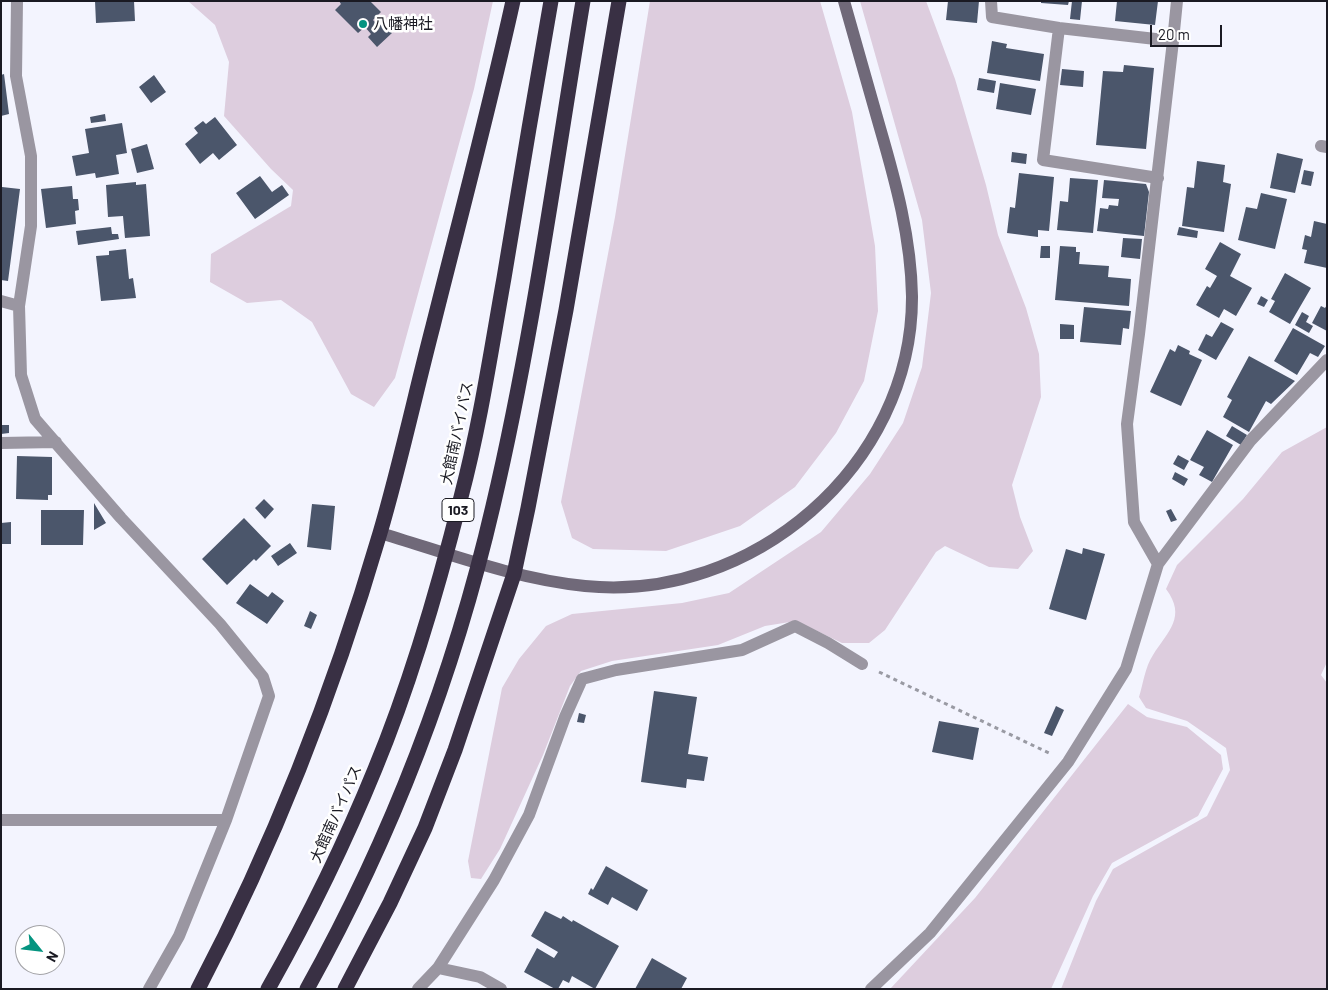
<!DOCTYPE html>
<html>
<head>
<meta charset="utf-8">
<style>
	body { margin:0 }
	#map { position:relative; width:1328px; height:990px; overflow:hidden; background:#f3f4fe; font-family:Barlow,sans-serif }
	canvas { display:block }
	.frame { position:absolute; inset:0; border:2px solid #1a1a23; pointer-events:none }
	.north { position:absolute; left:15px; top:925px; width:50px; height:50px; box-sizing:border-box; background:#fff; border:1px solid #a3a3a7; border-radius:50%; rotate:119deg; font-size:14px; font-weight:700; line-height:20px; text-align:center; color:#1a1a23 }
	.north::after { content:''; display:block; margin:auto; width:18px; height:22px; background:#049480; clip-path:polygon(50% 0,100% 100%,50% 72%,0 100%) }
	.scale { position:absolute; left:1150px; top:25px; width:72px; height:22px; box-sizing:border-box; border:2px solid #1a1a23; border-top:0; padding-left:6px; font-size:15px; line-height:18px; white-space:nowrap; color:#1a1a23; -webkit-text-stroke:4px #fff; paint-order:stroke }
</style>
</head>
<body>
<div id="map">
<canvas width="1328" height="990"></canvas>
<div class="frame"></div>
<div class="north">N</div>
<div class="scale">20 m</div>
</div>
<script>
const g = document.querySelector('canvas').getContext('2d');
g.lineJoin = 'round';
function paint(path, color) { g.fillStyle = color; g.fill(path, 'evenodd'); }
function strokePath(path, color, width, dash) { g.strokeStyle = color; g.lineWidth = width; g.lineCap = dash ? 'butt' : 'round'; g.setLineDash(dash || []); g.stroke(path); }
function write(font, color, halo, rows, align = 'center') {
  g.font = font + ' Barlow,"Noto Sans JP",sans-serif'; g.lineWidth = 5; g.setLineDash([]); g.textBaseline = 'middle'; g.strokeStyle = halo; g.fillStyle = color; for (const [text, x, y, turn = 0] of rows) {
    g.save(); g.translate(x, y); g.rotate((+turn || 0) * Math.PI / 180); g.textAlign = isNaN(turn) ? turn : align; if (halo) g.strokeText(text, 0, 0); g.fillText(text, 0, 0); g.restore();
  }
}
const green = new Path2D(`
	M188,1H493L474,89L395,378L374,407L351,394L312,322L281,300L247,303L210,282L211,254L291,206L293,190L271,169L224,116L229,62L215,25Z
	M650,1H820L852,112L875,246L878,311L864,381L836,433L795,487L740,526L666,551L593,549L572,538L561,502L615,217Z
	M860,1H926L955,79L986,185L998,235L1026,308L1039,354L1041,397L1012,485L1020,517L1033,551L1018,569L989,567L945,546L936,552L885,630L869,643H842L796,621L765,626L718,645L612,661L581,671L570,686L543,755L500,849L481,879L471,878L468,861L502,688L519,659L546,626L572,614L682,603L729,593L821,532L870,474L903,423L922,367L931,293L922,220Z
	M1327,427V662L1321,675L1327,683V989H1061L1096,901L1113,869L1207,816L1230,770L1226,748L1187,721L1146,708L1139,697C1143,684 1145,667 1153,655C1168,631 1187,617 1166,589L1177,565L1243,499L1282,452Z
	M1128,704L1147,717L1187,727L1221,755L1223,769L1198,816L1112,863L1093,896L1051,989H890L975,898Z`);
const building = new Path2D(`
	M95,1H134L135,21L96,23Z
	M339,1H370L381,12L373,20L379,26L382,23L392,33L377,47L368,37L371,34L365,27L358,33L335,10L341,4Z
	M948,1H979L977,23L946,20Z
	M1041,1H1069L1068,5L1041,3Z
	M1072,1H1082L1080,20L1070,19Z
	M1117,1H1158L1155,25L1115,21Z
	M992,41L1007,44L1006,48L1044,54L1040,81L987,73Z
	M1124,65L1154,68L1146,149L1096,145L1103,71L1123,72Z
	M1062,69L1084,71L1083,87L1060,85Z
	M4,74L9,114L1,116V75Z
	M154,75L166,92L151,103L139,87Z
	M979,78L996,81L994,93L977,90Z
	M1000,83L1036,89L1031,115L996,109Z
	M105,114L106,121L91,123L90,117Z
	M215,117L237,145L219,160L213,153L200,164L185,144L198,133L194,128L203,121L206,124Z
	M122,123L127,153L116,155L119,174L96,178L95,173L76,176L72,156L89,153L85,129Z
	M147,144L154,169L137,173L131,149Z
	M1012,152L1027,154L1026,164L1011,162Z
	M1277,153L1303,159L1295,193L1270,188Z
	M1197,161L1225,165L1223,182L1231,184L1224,232L1182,226L1187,187L1194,188Z
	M1304,170L1314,172L1311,186L1301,184Z
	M1019,173L1054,177L1049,231L1038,230V237L1007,233L1010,207L1015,208Z
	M260,176L272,192L282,185L289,195L255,219L236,193Z
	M1070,178L1098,180L1093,233L1057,230L1060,201L1068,202Z
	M1104,180L1146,184L1149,192L1144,236L1097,231L1100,208L1108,209L1109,205L1118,206L1119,199L1102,198Z
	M136,182V185L146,184L150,236L125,238L123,216L108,217L106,185Z
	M72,186L73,199H78L79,210L75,211L76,224L46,228L41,189Z
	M2,187L20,189L8,281L1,280Z
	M1261,193L1287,199L1275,249L1238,240L1246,207L1257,209Z
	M1314,221L1327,224V268L1304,263L1307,250L1302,249L1305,235L1311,237Z
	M111,227L112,234H118L119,239L78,245L76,231Z
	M1179,227L1198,231L1197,238L1177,235Z
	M1123,238L1142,239L1140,259L1121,257Z
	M1220,242L1241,254L1230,276L1252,288L1236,316L1224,309L1219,318L1196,305L1207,286L1210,288L1217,276L1205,269Z
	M1041,246H1050V258H1040Z
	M1060,246L1076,247V252H1080L1079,264L1109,266L1108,277L1131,279L1129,306L1055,300Z
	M126,249L129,279L133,278L136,298L101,301L96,256L109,255V251Z
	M1285,273L1311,288L1290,324L1269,312L1275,301L1271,299Z
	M1261,296L1268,300L1264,307L1257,304Z
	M1327,305V331L1312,323L1321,306L1325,308Z
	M1084,307L1131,311L1129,329L1123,328L1121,345L1080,342Z
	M1302,312L1309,316L1306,322L1313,326L1309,333L1295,325Z
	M1221,322L1234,329L1216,360L1198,350L1206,334L1212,337Z
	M1060,324L1074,325V339H1060Z
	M1293,328L1325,346L1318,357L1310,353L1297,375L1274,361Z
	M1178,345L1190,351L1189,354L1202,360L1181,406L1150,392L1170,349L1175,352Z
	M1249,356L1295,381L1271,404L1266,401L1249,432L1223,417L1232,400L1227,397Z
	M1,425H9V433L1,434Z
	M1232,426L1247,435L1241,445L1226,436Z
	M1207,430L1233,445L1212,482L1199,475L1204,467L1190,460Z
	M1178,455L1189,461L1184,470L1173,464Z
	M17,456L52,457V495H48V500L16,499Z
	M1175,472L1188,479L1184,486L1172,479Z
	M264,499L274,509L265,519L255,508Z
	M94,503L106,523L94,530Z
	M312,504L335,506L331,550L307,547Z
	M1171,509L1177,520L1171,522L1166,511Z
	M41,510H84L83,545H41Z
	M244,518L271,546L256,561L254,559L227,585L202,559Z
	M11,522V544H1V523Z
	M290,543L297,553L278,566L271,556Z
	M1083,548L1105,554L1086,620L1049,609L1066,549L1082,554Z
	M250,584L268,597L272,592L284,601L267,624L236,603Z
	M310,611L317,615L311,629L304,626Z
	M654,691L697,697L688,754L708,757L704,781L687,779L686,788L641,782Z
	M1056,706L1064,710L1052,736L1044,733Z
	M579,713L586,715L584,723L577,722Z
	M939,721L979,728L973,760L932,752Z
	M606,866L648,890L637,911L612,897L608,905L588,894L591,888L593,890Z
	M545,911L561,919L563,916L572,922L573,920L619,946L595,989L572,976L569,983L563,980L558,989H555L524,972L537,948L554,958L558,952L531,936Z
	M652,958L687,978L681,989H635Z`);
const path = new Path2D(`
	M879,672L1051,754`);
const street = new Path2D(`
	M17,1L16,76L31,156V226L19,306L21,375L35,419L121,518L220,624L263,677L269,696L226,820L179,936L149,989
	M991,1L992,17L1059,28L1173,41L1139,334L1127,424L1134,522L1158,564
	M1059,28L1043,160L1158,178
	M1173,41L1177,1
	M1321,146L1327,147
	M1,301L19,306
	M1,443L56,442
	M1,820H226
	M438,968L480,977L501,989
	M418,989L438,968L494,880L529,815L565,717L582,679L616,670L742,650L795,626L828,643L862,664
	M871,989L930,933L1068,762L1126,669L1158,564L1251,440L1327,360`);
const secondary = new Path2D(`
	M380,533C447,553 515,579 585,586C751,603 913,466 912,296C911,238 896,183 880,128C868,85 856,43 844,1`);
const highway = new Path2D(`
	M198,989C274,844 334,690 380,533C400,465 415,395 433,326C460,218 489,110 513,1
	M268,989C308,918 344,845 375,769C411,682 438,589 461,497C480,425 491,351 504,278C519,186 535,93 551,1
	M307,989C391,838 454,674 493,506C532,340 555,170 583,1
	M345,989L390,903L425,828L455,750L514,574L528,508L566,310L619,1`);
const markers = [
	[363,24,5,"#049480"]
];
const shields = [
	[458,510,32]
];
const shieldNames = [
	["103",458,510]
];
const poiNames = [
	["八幡神社",373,24]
];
const streetNames = [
	["大館南バイパス",457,433,-78],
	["大館南バイパス",336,814,-66]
];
paint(green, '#ddcdde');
paint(building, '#4b566b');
strokePath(path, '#999aa3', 3, [4, 4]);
strokePath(street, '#9a96a1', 12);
strokePath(secondary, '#706979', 12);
strokePath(highway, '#393044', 15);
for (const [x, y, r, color] of markers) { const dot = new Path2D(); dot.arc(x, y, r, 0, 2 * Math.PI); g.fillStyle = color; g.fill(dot); strokePath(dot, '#fff', 2); }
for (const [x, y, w] of shields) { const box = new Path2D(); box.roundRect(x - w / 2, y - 11.5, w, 23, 4); g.fillStyle = '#fff'; g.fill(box); strokePath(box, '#1a1a23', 1); }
write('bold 14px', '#1a1a23', null, shieldNames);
write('15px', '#1a1a23', '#fff', poiNames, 'left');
write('15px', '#1a1a23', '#fff', streetNames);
</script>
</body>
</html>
